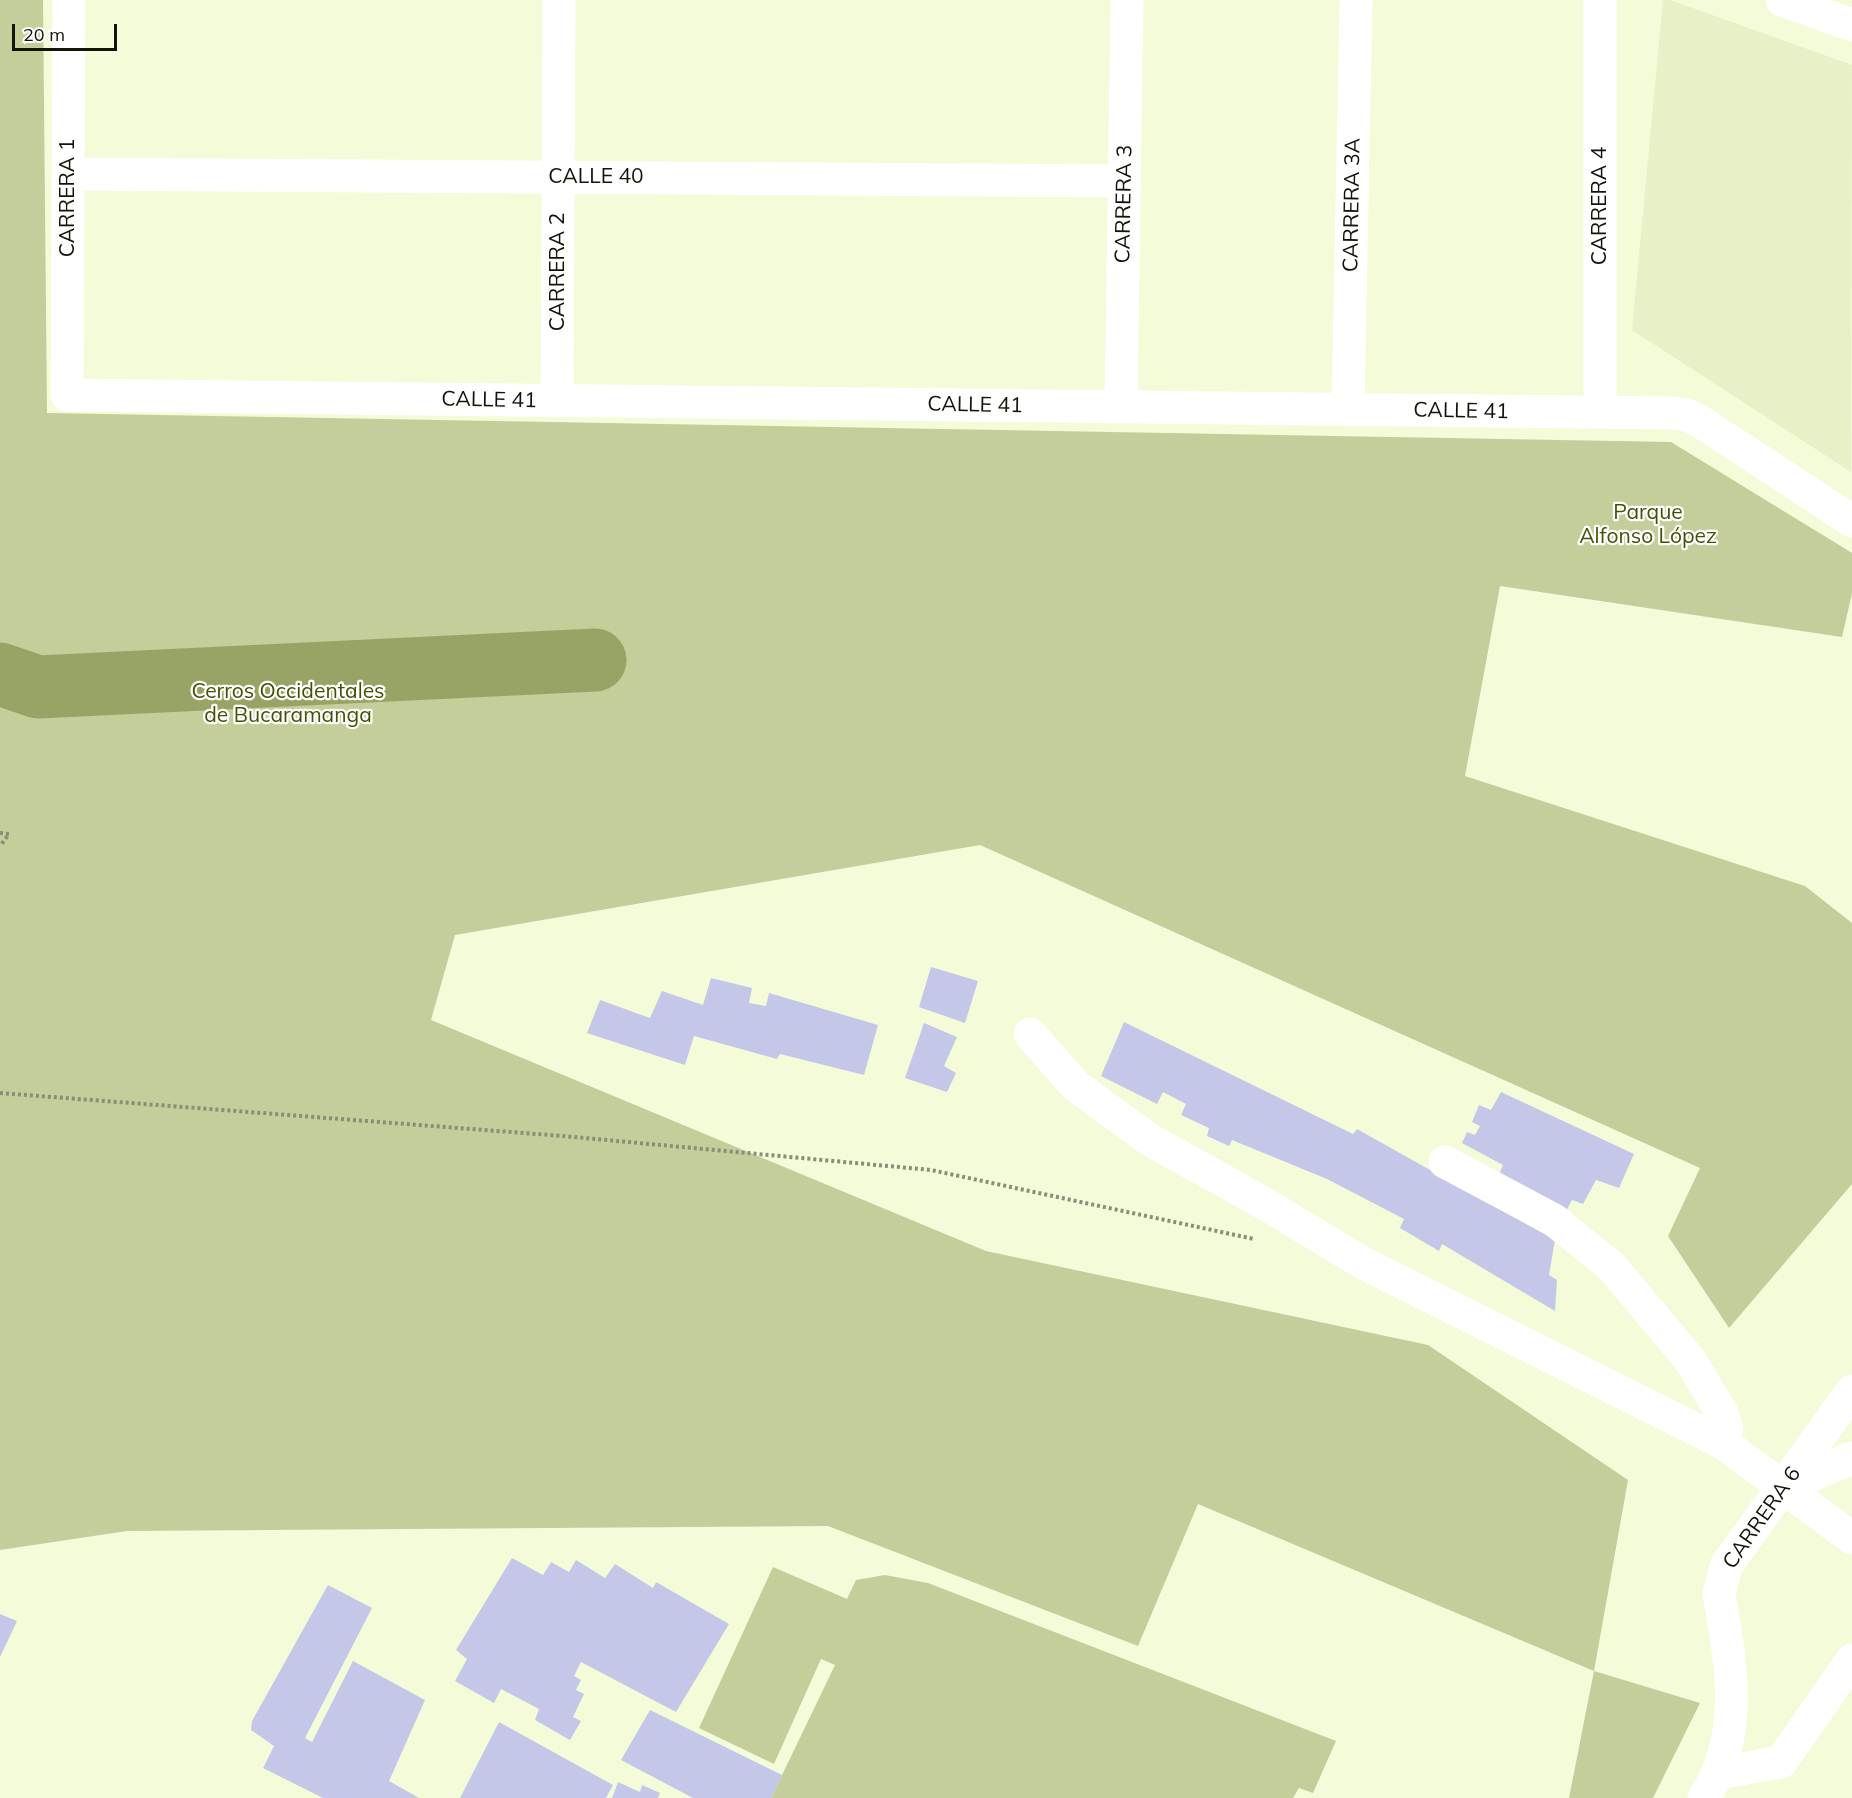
<!DOCTYPE html>
<html>
<head>
<meta charset="utf-8">
<style>
	body { margin:0 }
	#map { position:relative; width:1852px; height:1798px; overflow:hidden; background:#f3fbd8; font-family:Mulish,sans-serif }
	canvas { display:block }
	.scale { position:absolute; left:12px; top:24px; width:105px; height:27px; box-sizing:border-box; border:3px solid #111408; border-top:0; padding-left:8px; font-size:18px; line-height:21px; white-space:nowrap; color:#111408; -webkit-text-stroke:4px #fff; paint-order:stroke }
</style>
</head>
<body>
<div id="map">
<canvas width="1852" height="1798"></canvas>
<div class="scale">20 m</div>
</div>
<script>
const g = document.querySelector('canvas').getContext('2d');
g.lineJoin = 'round';
function paint(path, color) { g.fillStyle = color; g.fill(path, 'evenodd'); }
function strokePath(path, color, width, dash) { g.strokeStyle = color; g.lineWidth = width; g.lineCap = dash ? 'butt' : 'round'; g.setLineDash(dash || []); g.stroke(path); }
function write(font, color, halo, rows, align = 'center') {
  g.font = font + ' Mulish,sans-serif'; g.lineWidth = 4.5; g.setLineDash([]); g.textBaseline = 'middle'; g.strokeStyle = halo; g.fillStyle = color; for (const [text, x, y, turn = 0] of rows) {
    g.save(); g.translate(x, y); g.rotate((+turn || 0) * Math.PI / 180); g.textAlign = isNaN(turn) ? turn : align; if (halo) g.strokeText(text, 0, 0); g.fillText(text, 0, 0); g.restore();
  }
}
const built = new Path2D(`
	M1663,0H1670L1852,65L1851,472L1632,330Z`);
const green = new Path2D(`
	M0,0H43L47,413L1671,442L1852,553V593L1842,637L1500,586L1465,776L1805,886L1852,923V1184L1729,1328L1668,1236L1700,1168L980,845L455,935L431,1020L986,1251L1428,1345L1628,1480L1594,1671L1700,1703L1653,1798H1569L1594,1671L1198,1504L1138,1646L828,1526L127,1531L0,1550Z
	M773,1567L847,1599L856,1580L885,1575L928,1583L1336,1741L1313,1793L1299,1788L1293,1798H771L835,1665L821,1659L774,1764L699,1728Z`);
const river = new Path2D(`
	M0,674L38,687L595,660`);
const building = new Path2D(`
	M931,967L978,981L965,1023L919,1007Z
	M711,978L752,988L749,1003L766,1006L769,993L878,1025L864,1075L780,1054L777,1059L694,1036L685,1065L587,1033L600,1000L650,1018L662,991L703,1005Z
	M1124,1022L1353,1134L1357,1129L1555,1240L1549,1275L1557,1280L1555,1311L1442,1244L1439,1251L1400,1228L1404,1219L1327,1179L1232,1140L1229,1146L1207,1136L1209,1128L1181,1115L1186,1104L1163,1092L1157,1104L1101,1076Z
	M924,1023L957,1037L944,1066L956,1073L947,1092L905,1078Z
	M1501,1092L1634,1154L1619,1188L1596,1180L1583,1204L1572,1200L1563,1217L1496,1182L1503,1165L1462,1143L1467,1132L1475,1135L1480,1126L1472,1122L1479,1105L1491,1110Z
	M512,1558L543,1575L551,1562L569,1572L576,1560L605,1578L615,1564L653,1588L656,1582L729,1624L676,1712L581,1662L574,1676L581,1680L576,1690L584,1694L573,1717L581,1721L570,1740L535,1720L539,1709L501,1689L494,1703L455,1681L467,1659L456,1650Z
	M328,1585L372,1608L305,1738L312,1742L353,1661L425,1700L389,1781L419,1798H323L263,1768L274,1746L251,1730L252,1721Z
	M0,1614L17,1621L0,1657Z
	M650,1710L782,1775L771,1798H693L621,1760Z
	M499,1722L613,1785L606,1798H460Z
	M618,1782L640,1792L642,1785L660,1793L658,1798H612Z`);
const path = new Path2D(`
	M0,833L9,834L0,846
	M0,1093L563,1136L931,1170L1254,1239`);
const minor = new Path2D(`
	M69,0L67,395L1673,413L1688,415L1701,422L1852,521
	M1782,0L1852,25
	M68,174L1124,181
	M557,401L559,0
	M1121,407L1127,0
	M1348,410L1356,0
	M1600,412V0
	M1030,1034L1076,1086L1150,1140L1262,1202L1363,1263L1723,1443L1852,1538
	M1445,1162L1554,1220L1612,1267L1690,1360L1722,1413L1727,1428L1723,1443
	M1784,1487L1852,1458
	M1718,1773L1781,1762L1852,1660
	M1704,1798C1745,1735 1731,1663 1719,1594L1726,1566L1852,1391`);
const streetNames = [
	["CALLE 40",596,177],
	["CARRERA 1",68,198,-90],
	["CARRERA 3",1124,204,-89],
	["CARRERA 3A",1352,205,-89],
	["CARRERA 4",1600,206,-90],
	["CARRERA 2",558,272,-90],
	["CALLE 41",489,400,1],
	["CALLE 41",975,405,1],
	["CALLE 41",1461,411,1],
	["CARRERA 6",1762,1518,-55]
];
const parkNames = [
	["Parque",1648,513],
	["Alfonso López",1648,537],
	["Cerros Occidentales",288,692],
	["de Bucaramanga",288,716]
];
paint(built, '#e7f1c7');
paint(green, '#c3ce9a');
strokePath(river, '#98a466', 63);
paint(building, '#c5c7e8');
strokePath(path, '#898f76', 4, [3, 3]);
strokePath(minor, '#fff', 33);
write('21px', '#111408', '#fff', streetNames);
write('21px', '#465004', '#fff', parkNames);
</script>
</body>
</html>
